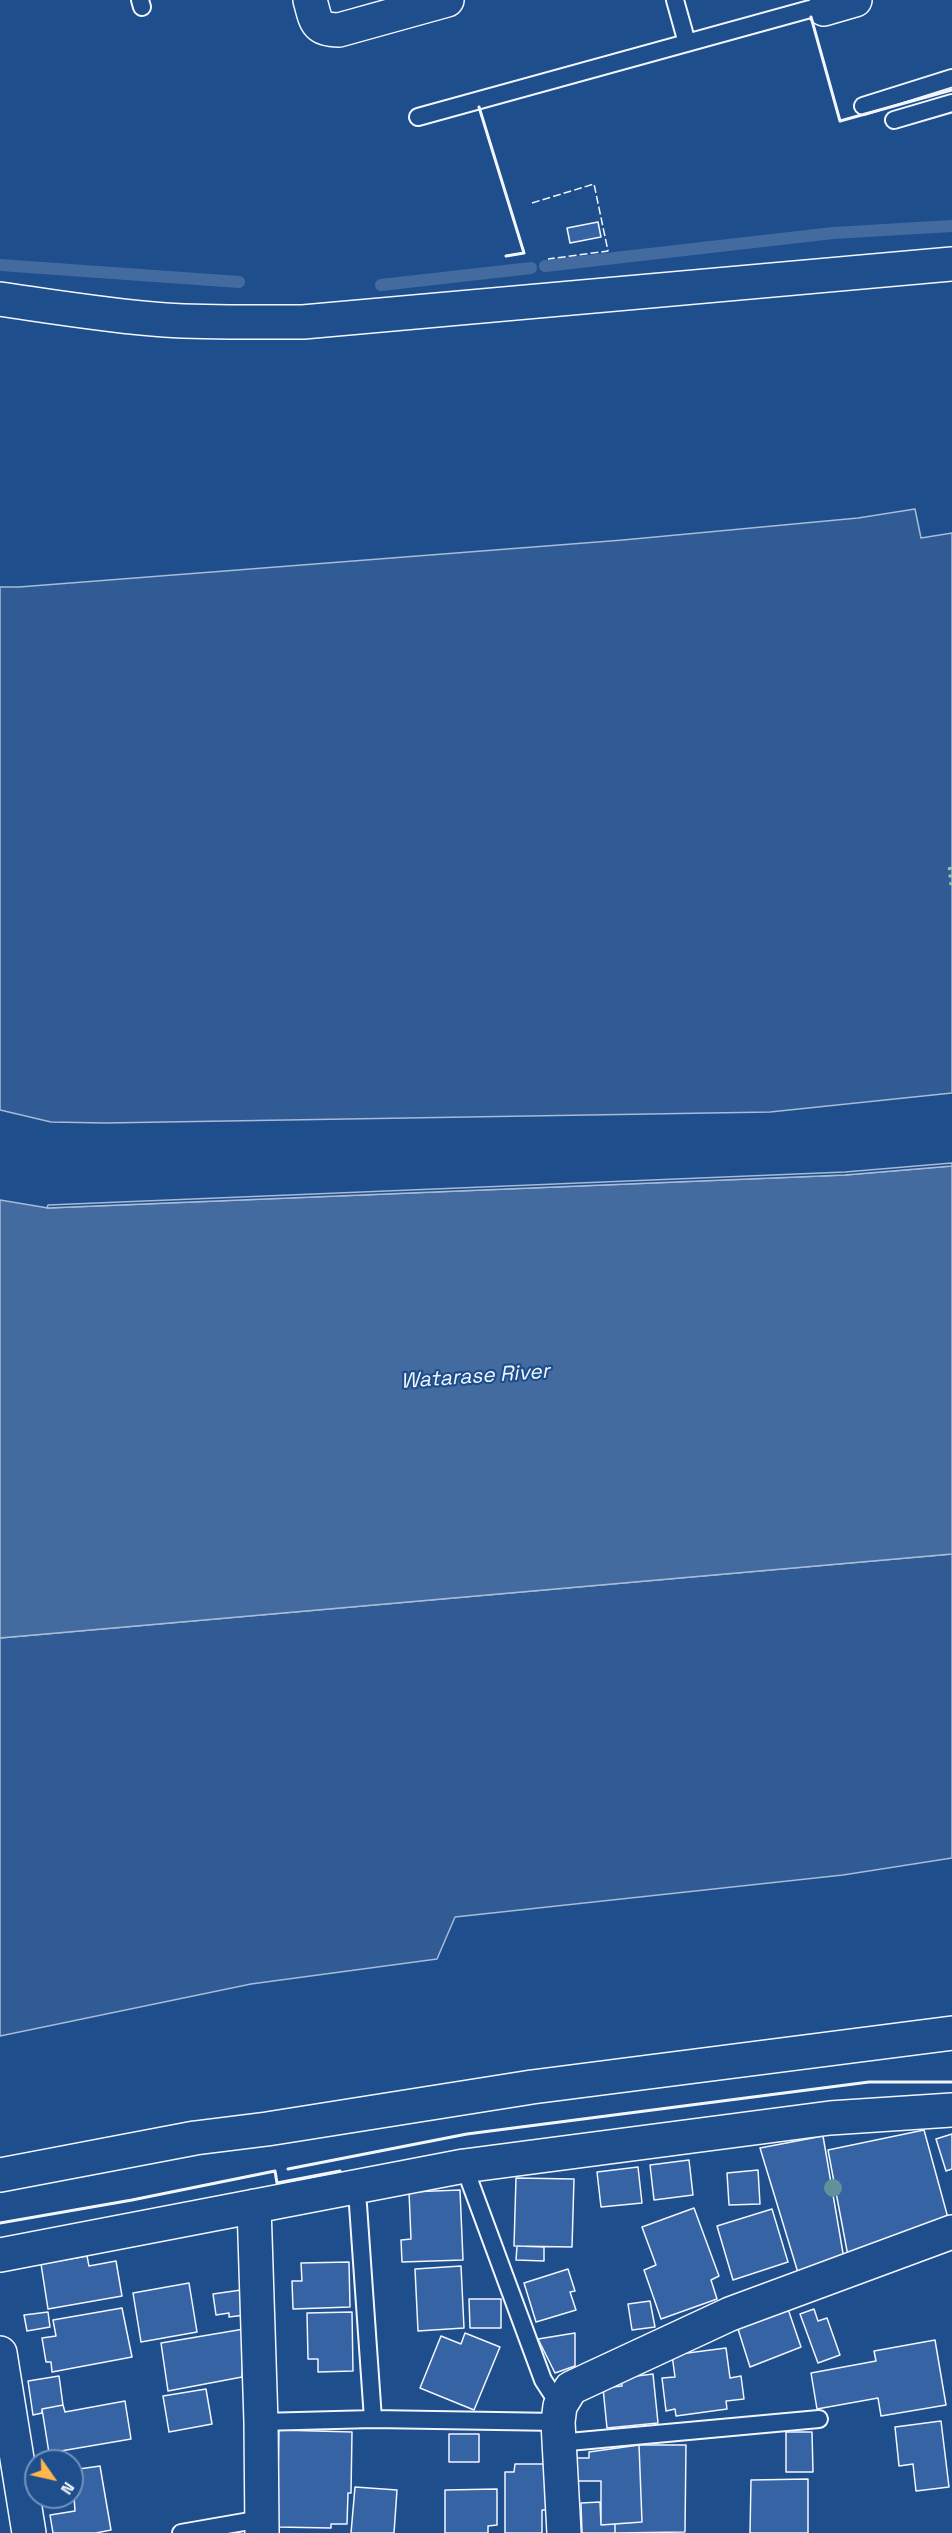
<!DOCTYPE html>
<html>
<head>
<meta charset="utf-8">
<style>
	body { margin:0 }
	#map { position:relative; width:952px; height:2533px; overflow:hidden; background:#1f4e8c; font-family:"Space Grotesk",sans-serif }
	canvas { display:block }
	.north { position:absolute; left:24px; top:2449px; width:60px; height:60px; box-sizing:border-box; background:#1f4e8c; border:2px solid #7391ba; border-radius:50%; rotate:124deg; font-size:16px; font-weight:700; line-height:24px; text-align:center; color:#f2f6ff }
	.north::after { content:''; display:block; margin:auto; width:21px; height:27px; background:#ffb74d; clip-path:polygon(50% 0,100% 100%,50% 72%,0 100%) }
</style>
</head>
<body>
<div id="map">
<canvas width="952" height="2533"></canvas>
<div class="north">N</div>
</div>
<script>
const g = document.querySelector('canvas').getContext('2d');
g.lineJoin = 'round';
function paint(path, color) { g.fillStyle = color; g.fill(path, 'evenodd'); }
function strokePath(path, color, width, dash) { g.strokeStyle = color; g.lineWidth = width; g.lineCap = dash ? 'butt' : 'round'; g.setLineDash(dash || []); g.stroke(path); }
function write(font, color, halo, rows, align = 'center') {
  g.font = font + ' "Space Grotesk",sans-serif'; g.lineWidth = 4.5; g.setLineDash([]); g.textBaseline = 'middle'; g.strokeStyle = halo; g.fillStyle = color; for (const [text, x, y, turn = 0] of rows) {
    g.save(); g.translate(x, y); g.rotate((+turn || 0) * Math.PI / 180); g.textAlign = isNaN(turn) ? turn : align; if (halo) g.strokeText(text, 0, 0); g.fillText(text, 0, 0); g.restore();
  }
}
const green = new Path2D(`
	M915,509L921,538L952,533V1093L770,1112L105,1123L51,1122L0,1110V587H19L623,540L858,518Z
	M952,1554V1858L843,1875L455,1917L437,1959L251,1984L0,2036V1638Z`);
const water = new Path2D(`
	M952,1166V1554L0,1638V1200L48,1208L845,1175Z`);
const pier = new Path2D(`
	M952,1163V1166L845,1175L47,1208L48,1205L845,1172Z`);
const stream = new Path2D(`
	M0,265L239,282
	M545,266L833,233L952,226
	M381,285L531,268`);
const building = new Path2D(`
	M598,222L601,237L570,243L567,228Z
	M924,2130L948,2218L848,2256L828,2150Z
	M952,2134V2169L946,2171L936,2139Z
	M823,2136L844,2259L799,2276L760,2148Z
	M689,2160L693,2195L654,2200L650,2165Z
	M638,2167L642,2203L601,2207L597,2172Z
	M758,2170L760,2204L729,2205L727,2173Z
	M516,2178L574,2179L572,2247L514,2246Z
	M460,2190L463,2260L402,2262L401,2240L411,2239L409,2192Z
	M694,2208L719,2276L711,2280L717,2299L661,2319L644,2270L656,2265L642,2227Z
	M772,2209L788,2262L733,2280L717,2226Z
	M517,2246L544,2247V2261L516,2260Z
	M87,2256L89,2266L116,2261L122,2296L48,2309L41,2264Z
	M349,2262L350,2307L293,2309L292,2281H302L301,2263Z
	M461,2266L464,2328L418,2331L415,2269Z
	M568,2269L575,2291L570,2292L576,2310L536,2322L524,2283Z
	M189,2283L197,2332L141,2342L133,2293Z
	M241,2290L245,2315L229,2317V2313L216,2315L213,2294Z
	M469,2299H501V2328H470Z
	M650,2301L655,2327L632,2330L628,2304Z
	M122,2308L132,2357L52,2372L51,2362H46L42,2338L56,2336L53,2320Z
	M788,2309L801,2347L750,2367L738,2329Z
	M814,2309L818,2321L827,2318L840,2355L818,2363L800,2314Z
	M48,2312L50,2327L27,2331L24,2315Z
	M352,2312L353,2371L318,2372V2359H308L307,2313Z
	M244,2329L242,2377L168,2391L161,2343Z
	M465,2333L500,2347L474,2410L420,2388L441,2336L461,2344Z
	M575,2333V2366L555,2373L538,2339Z
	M935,2340L946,2405L881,2416L878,2398L817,2409L811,2373L876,2361L874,2351Z
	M726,2348L730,2378L741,2376L744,2399L726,2401L727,2409L676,2416L675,2409L666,2411L662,2378L675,2377L672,2355Z
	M653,2374L658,2423L607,2428L603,2388L622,2386L621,2378Z
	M59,2376L63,2405L42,2409V2413L33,2415L28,2381Z
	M206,2389L212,2424L169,2432L163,2396Z
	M125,2401L131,2439L49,2453L42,2409L63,2405L65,2412Z
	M941,2421L949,2487L916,2491L913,2464L899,2466L895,2427Z
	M279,2430L352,2432L351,2493H348L347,2524H331V2528L277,2527Z
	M786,2432H812L813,2472H786Z
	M449,2434H479V2462H449Z
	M639,2445L642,2522L601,2525V2481H575V2458H589V2452Z
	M639,2445H686L685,2532L615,2533V2524L642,2522Z
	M515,2464H545L546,2510H542V2533H505V2472H514Z
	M100,2466L111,2530L96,2533H53L50,2515L75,2511L72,2470Z
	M808,2479V2533H750L751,2480Z
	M355,2487L397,2490L394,2533H351Z
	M497,2489V2525L488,2526V2533H445V2490Z
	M600,2502L601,2525L615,2524V2533H582L581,2503Z`);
const service = new Path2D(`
	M140,0L142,7
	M675,0L687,43
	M863,106L952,78
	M418,117L810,9H824
	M894,120L952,103
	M464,2166L543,2380L560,2406
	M354,2186L358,2205L373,2419
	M261,2422L373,2419L558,2422
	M558,2443L819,2419
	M181,2533L261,2519`);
const minor = new Path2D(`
	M310,0C316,21 315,30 339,30L447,0
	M824,9L855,0
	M254,2206L261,2422L262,2533
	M0,2255L464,2166L830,2118L952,2110
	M0,2353L29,2533
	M564,2533L558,2422L560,2406L571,2388L730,2314L952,2232`);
const tertiary = new Path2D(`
	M0,299C55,307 109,316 165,320C211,323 257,322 303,322L952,264
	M0,2175L195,2138L267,2129L532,2087L952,2033`);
const hedge = new Path2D(`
	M950,867L952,888`);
const fence = new Path2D(`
	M532,203L594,184L608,251L548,259`);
const wall = new Path2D(`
	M811,17L840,121L952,90
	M479,107L524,253L506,256
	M288,2169L467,2134L869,2082H952
	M0,2223L132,2200L275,2171L277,2183L340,2171`);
const trees = [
	[833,2188]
];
const waterNames = [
	["Watarase River",475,1377,-4]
];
paint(green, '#305b95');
strokePath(green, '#a8bbd7', 1.5);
paint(water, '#446ba0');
strokePath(water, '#a8bbd7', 1.5);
paint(pier, '#1f4e8c');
strokePath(pier, '#a8bbd7', 1.5);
strokePath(stream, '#446ba0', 12);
paint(building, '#3563a3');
strokePath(building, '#f2f6ff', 1.5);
strokePath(service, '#f2f6ff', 20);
strokePath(minor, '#f2f6ff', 36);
strokePath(tertiary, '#f2f6ff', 36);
strokePath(service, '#1f4e8c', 16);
strokePath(minor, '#1f4e8c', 33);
strokePath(tertiary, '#1f4e8c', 33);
strokePath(hedge, '#97c8a6', 4.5, [3, 4.5]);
strokePath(fence, '#f2f6ff', 1.5, [8, 3]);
strokePath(wall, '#f2f6ff', 3);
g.fillStyle = '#61919a';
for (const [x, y] of trees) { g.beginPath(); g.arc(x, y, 9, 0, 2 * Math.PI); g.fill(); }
write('italic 21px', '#f2f6ff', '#1f4e8c', waterNames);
</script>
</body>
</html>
